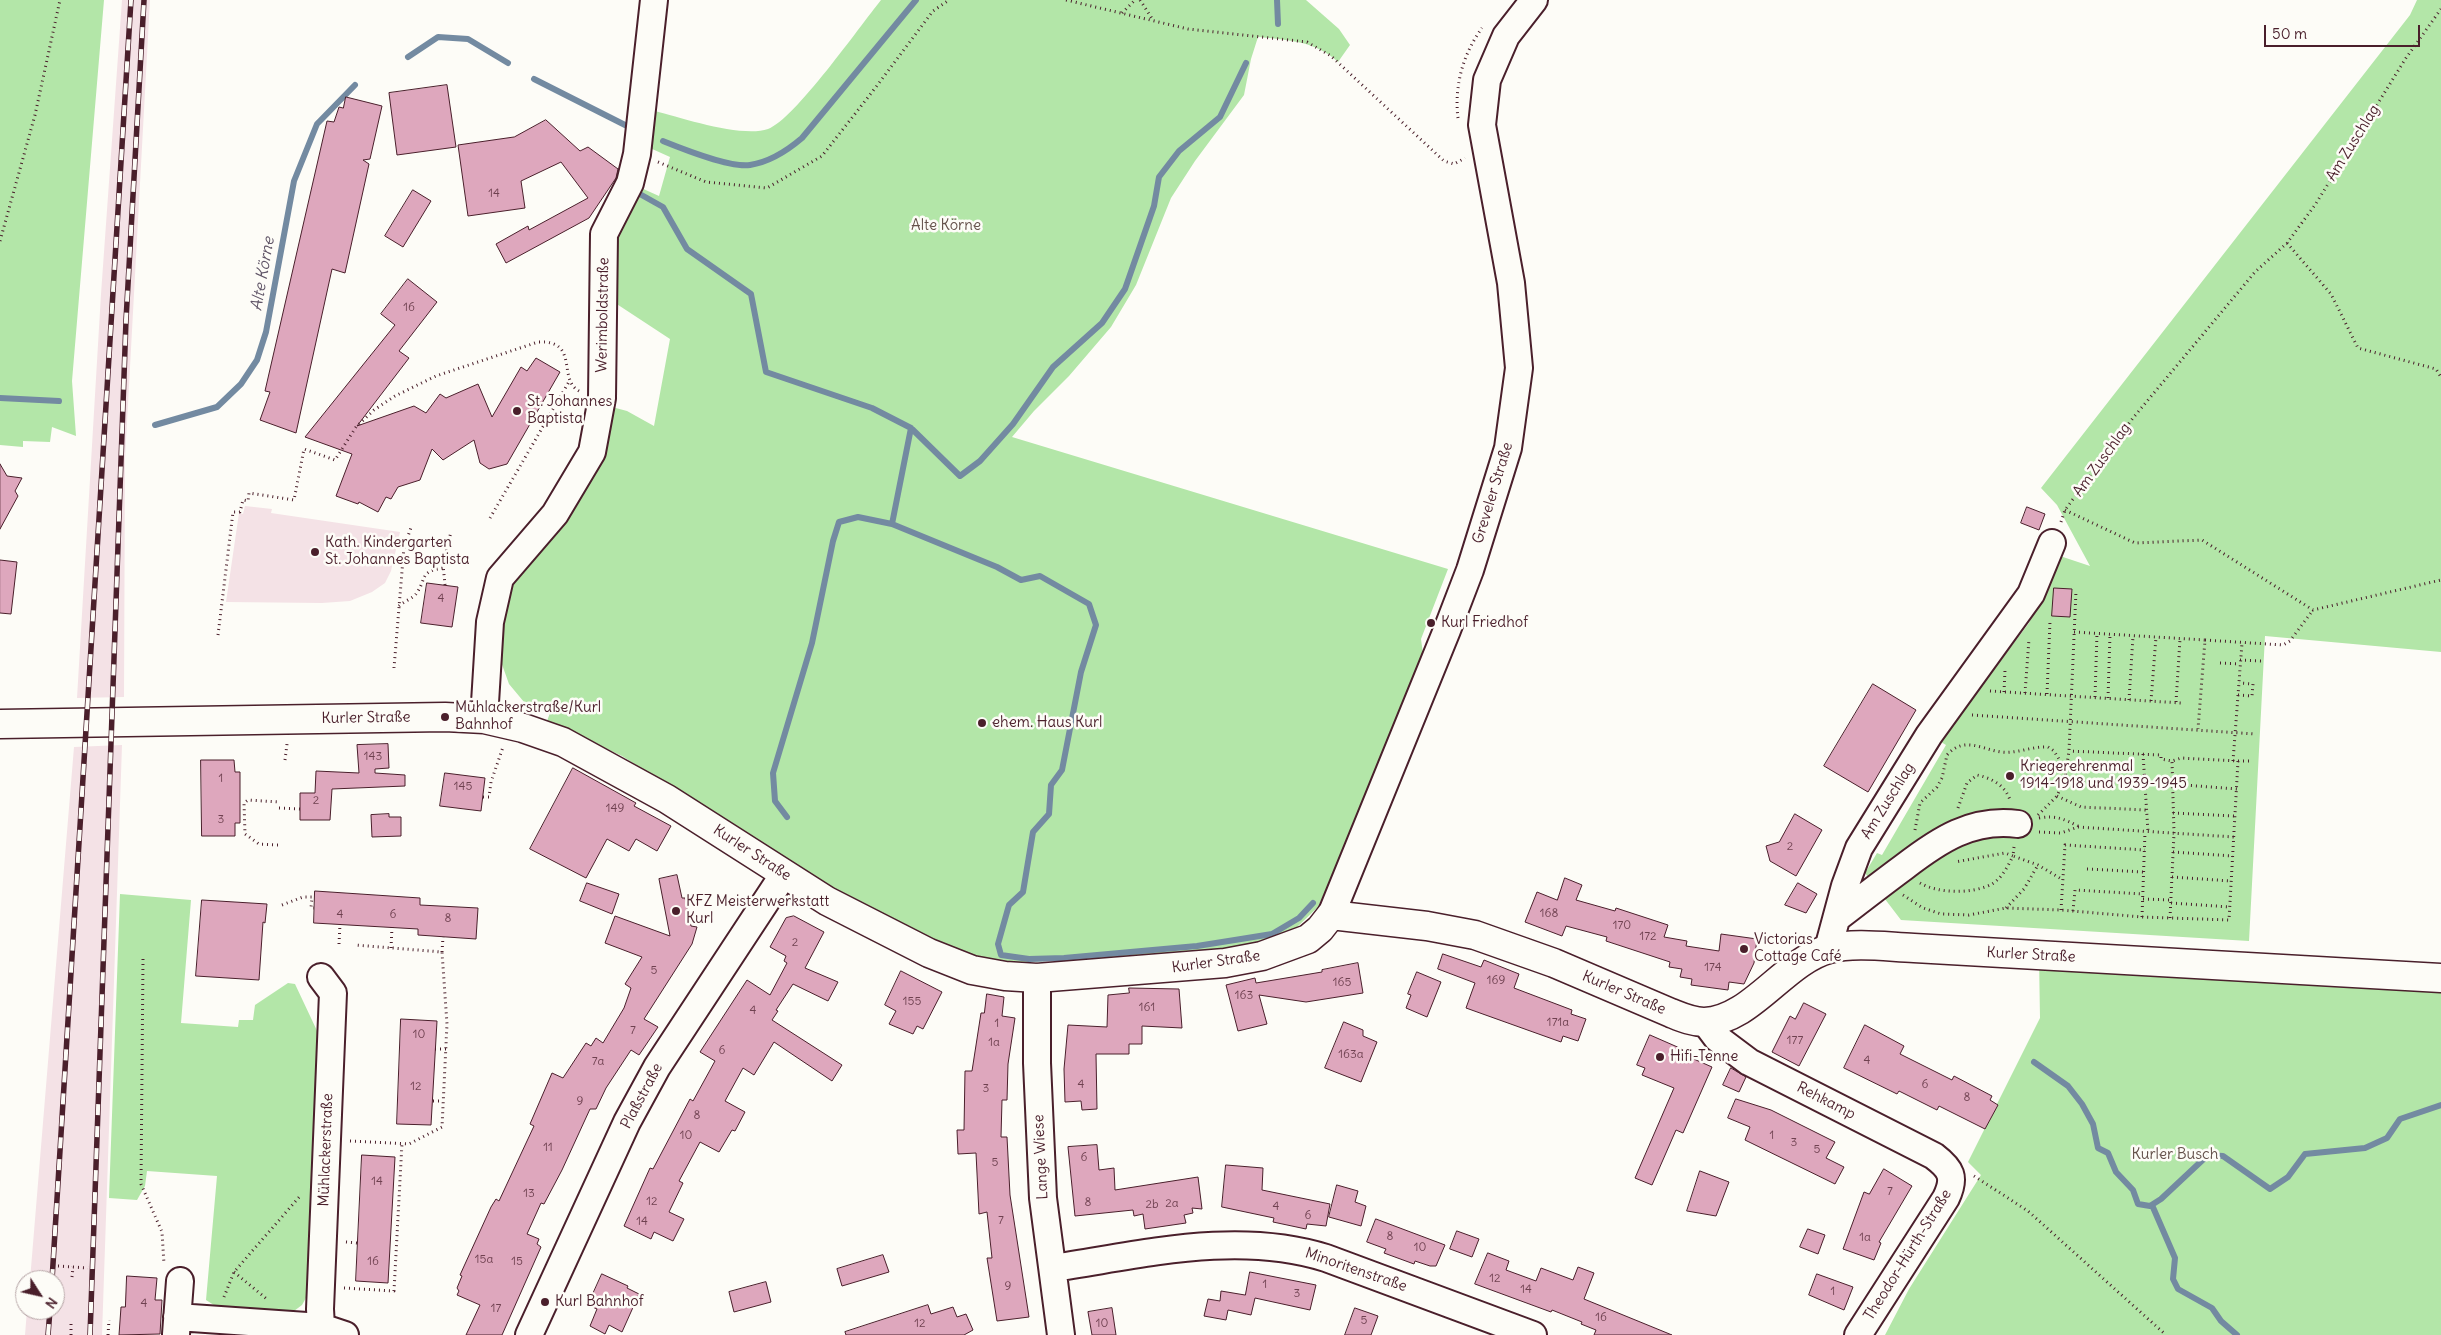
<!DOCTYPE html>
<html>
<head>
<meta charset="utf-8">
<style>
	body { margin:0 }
	#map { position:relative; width:2441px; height:1335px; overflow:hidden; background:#fdfcf7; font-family:Delius,sans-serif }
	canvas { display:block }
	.north { position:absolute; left:15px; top:1270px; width:50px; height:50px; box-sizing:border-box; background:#fdfcf7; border:1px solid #b5a4a5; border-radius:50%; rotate:125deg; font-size:14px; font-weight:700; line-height:20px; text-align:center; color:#4a1f2b }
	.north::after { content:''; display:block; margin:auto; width:18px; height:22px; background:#4a1f2b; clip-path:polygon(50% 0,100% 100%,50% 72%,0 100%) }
	.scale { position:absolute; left:2264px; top:25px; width:156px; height:22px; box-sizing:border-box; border:2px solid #4a1f2b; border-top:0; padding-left:6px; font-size:15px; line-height:18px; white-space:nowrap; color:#4a1f2b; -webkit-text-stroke:4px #fdfcf7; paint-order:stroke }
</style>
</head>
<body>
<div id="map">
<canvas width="2441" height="1335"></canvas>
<div class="north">N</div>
<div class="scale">50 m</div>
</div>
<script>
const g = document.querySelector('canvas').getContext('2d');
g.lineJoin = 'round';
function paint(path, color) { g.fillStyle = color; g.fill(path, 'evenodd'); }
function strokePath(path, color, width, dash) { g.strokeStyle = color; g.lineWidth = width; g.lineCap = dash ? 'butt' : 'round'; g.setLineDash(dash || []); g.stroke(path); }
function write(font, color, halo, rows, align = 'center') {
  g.font = font + ' Delius,sans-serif'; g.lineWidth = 5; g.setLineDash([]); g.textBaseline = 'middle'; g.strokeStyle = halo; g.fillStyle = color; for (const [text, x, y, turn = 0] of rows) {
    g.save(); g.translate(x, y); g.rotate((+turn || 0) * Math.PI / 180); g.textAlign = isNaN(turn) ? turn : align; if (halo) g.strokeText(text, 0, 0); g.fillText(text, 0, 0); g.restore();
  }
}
const built = new Path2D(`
	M122,0H150L125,459L124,697L77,698L101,294Z
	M245,506L272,509L271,513L400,532L391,571L385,583L372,592L350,601L322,603L226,602L239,513L243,514Z
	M122,745L102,1335H25L27,1310H55V1280H30L74,747Z`);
const green = new Path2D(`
	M0,0H104L72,381L76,436L52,427L50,442L23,441V447L0,445Z
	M881,0H1306L1339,29L1350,45L1338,62C1316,41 1288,40 1258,37L1251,59L1244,95L1195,161L1171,198L1136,285L1111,327L1069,376L1034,411L1012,437L1448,569L1421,639L1423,654L1336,868L1318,907L1295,929L1267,941L1222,949L1145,955L1016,963L980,957L936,942L800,870L622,756L547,721L550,713L524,702L509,684L499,656V621L510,579L612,407L627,411L654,426L670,339L603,295V289L630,183L659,196L670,157L650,148L655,111C682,118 742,138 768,129C794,120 860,26 881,0Z
	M2417,0H2441V652L2265,636L2249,941L1901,920L1865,873L1877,853L1882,855L1946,745L1941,742L1965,707L2029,623L2057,555L2090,566L2057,505L2041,488L2410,15Z
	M120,894L191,900L181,1023L238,1027L239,1020H253L255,1005L288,983L295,984L319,1035L307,1296L302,1305L294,1311L217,1307L206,1300L217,1176L147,1171L145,1186L137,1200L109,1198Z
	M2039,958L2441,986V1335H1885L1909,1289L1981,1175L1968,1162L2040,1018Z`);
const stream = new Path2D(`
	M1277,0L1278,24
	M408,57L438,37L468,39L508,63
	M534,79L627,126
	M663,141C683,149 730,168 750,165C769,162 788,150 802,138L916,0
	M638,193L663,207L687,249L751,294L766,372L872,408L911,428L960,476L980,461L1013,424L1053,367L1102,323L1125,289L1154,206L1159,177L1179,151L1220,117L1246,63
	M0,398L59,401
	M155,425L217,407L241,384L257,360L266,332L294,181L317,124L355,85
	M892,524L911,428
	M787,817L775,801L773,773L812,643L833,541L839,522L858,517L892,524L997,567L1021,580L1040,576L1089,604L1096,625L1081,672L1062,770L1051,785L1049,814L1033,832L1023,892L1009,905L998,944L1001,955L1029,959L1064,958L1197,946L1241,939L1272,934L1299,918L1313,903
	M2034,1062L2068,1086L2082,1104L2093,1124L2098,1148L2108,1153L2116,1172L2133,1190L2138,1204L2150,1206L2161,1199L2208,1155L2223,1156L2270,1189L2288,1177L2305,1154L2365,1148L2387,1138L2400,1119L2441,1105
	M2152,1205L2175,1258L2173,1279L2178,1289L2212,1308L2221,1321L2237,1335`);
const building = new Path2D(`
	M447,85L456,147L397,155L389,93Z
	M346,97L382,106L370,159L363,160L369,164L345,273L332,269L296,433L260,420L270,392L265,391L327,121L334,122L339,107L343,108Z
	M546,120L580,151L588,147L618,169L616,178L589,218L506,263L496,244L528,226L529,230L588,198L561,162L521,181L525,208L468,216L458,145L514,137Z
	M413,190L431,201L403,247L385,236Z
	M408,279L437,302L399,351L409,358L357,426L414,406L426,413L440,394L446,398L478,384L492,417L521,367L527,371L536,358L560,372L507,464L489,469L480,463L474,440L443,460L432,449L420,480L398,487L391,499L386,497L378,512L359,502L358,504L336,496L352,454L305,437L395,325L381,314Z
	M0,464L7,476L22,478L15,491L18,496L0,529Z
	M2027,507L2045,514L2039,530L2021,523Z
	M0,560L17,562L11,614L0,613Z
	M427,583L458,587L452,627L421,623Z
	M2054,588L2072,589L2070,617L2052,616Z
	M1873,684L1916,710L1868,792L1824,766Z
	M388,744L389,768L375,769V773L405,775V786L332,789L330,820H300V793H315L316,771L359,773L357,745Z
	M201,760H234L235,772H240V823H235V836H202Z
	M573,768L636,803L634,806L671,826L657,851L636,839L629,851L607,839L586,878L530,849Z
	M445,773L485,778L481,811L440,806Z
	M389,814V817H401V836L372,837L371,815Z
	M1795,814L1822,830L1796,876L1770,861L1766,846L1779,842Z
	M677,875L682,898H685L691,926L697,927L692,944L644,1019L658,1027L639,1055L631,1050L606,1088L596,1109H590L562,1170L544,1204L541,1203L527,1234L539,1239L537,1244L541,1247L502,1335H466L480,1305L457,1295L459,1291L457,1288L462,1276L460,1275L491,1207L496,1199L499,1201L534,1126L530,1124L552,1073L563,1078L586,1043L591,1046L596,1038L603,1043L624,1008L631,988L625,984L642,957L605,943L615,916L670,936L659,879Z
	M1565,878L1582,885L1576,900L1615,911L1616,908L1668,925L1664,937L1687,941L1686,946L1719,951L1721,934L1757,939L1754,963L1744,984L1729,982L1728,990L1691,985L1692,979L1680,977L1682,969L1669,967L1670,962L1606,941L1607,937L1566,926L1562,936L1525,922L1537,892L1557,900Z
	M587,883L619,894L612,914L580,901Z
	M1798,883L1817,894L1806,913L1785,905Z
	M315,891L420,898V905L478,908L476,939L418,935V929L314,923Z
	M202,900L267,904L265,923L263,922L259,980L196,976Z
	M794,916L824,932L805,968L838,982L828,1001L793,984L776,1010L778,1011L772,1020L842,1065L832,1081L774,1042L754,1075L743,1068L725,1101L745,1112L735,1131L732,1130L719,1152L700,1142L679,1181L683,1183L669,1212L684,1219L673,1241L654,1232L651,1239L624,1226L650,1168L653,1169L690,1099L693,1101L715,1061L700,1052L747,980L770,995L787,963L784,961L786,956L770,947L786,918Z
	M1443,954L1481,967L1484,960L1519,974L1514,988L1572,1010L1571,1014L1586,1019L1578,1041L1563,1036L1561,1042L1466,1008L1475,983L1438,969Z
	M1358,963L1363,993L1306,1002L1259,995L1267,1024L1238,1031L1226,985L1255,978L1256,983L1322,972V970Z
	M901,971L942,992L923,1029L917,1026L913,1034L889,1024L896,1011L885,1005Z
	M1417,972L1441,982L1427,1017L1406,1008L1411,995L1408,994Z
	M1129,988L1179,989L1182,1028L1142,1026V1044H1129V1054H1096L1097,1109L1082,1110L1081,1101L1065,1102L1064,1069L1068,1025L1107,1027L1108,995L1129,993Z
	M987,994L1004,997L1002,1016L1015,1018L1008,1064L1007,1100H1002L1001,1137H1007L1010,1195L1029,1317L997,1321L987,1258H992L987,1212L979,1214L976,1153L958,1154L957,1130H964L965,1071H972L981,1013H984Z
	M1804,1003L1826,1014L1799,1066L1772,1052L1790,1016L1795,1019Z
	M401,1019L437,1021L431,1125L397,1124Z
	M1344,1022L1363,1030V1036L1377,1042L1361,1082L1325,1068Z
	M1865,1025L1904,1046L1900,1054L1952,1080L1954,1076L1992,1096L1990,1100L1998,1105L1985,1129L1939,1106L1937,1110L1899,1091L1897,1094L1844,1068Z
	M1650,1035L1682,1049L1680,1053L1712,1067L1683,1133L1676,1130L1652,1185L1635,1178L1674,1088L1642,1075L1645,1068L1637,1065Z
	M1731,1068L1746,1077L1739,1092L1723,1085Z
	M1736,1099L1771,1110L1835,1142L1826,1158L1844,1167L1835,1184L1745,1140L1750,1127L1728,1118Z
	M1097,1145L1099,1170L1114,1168L1115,1190L1198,1177L1202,1209L1192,1208L1193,1213L1184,1215L1186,1223L1145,1229L1143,1214L1134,1216L1133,1210L1075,1216L1068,1147Z
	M362,1155L395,1157L388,1283L356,1281Z
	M1226,1165L1263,1168L1262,1190L1330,1204L1326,1226L1307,1224L1306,1229L1273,1222L1274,1218L1222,1207Z
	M1884,1169L1912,1186L1879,1242L1881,1243L1874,1260L1843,1249L1864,1192L1869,1194Z
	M1700,1171L1729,1182L1716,1216L1687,1211Z
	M1337,1185L1358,1191L1355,1202L1366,1206L1361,1226L1329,1217Z
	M1376,1219L1445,1245L1436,1266H1430L1415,1261L1414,1264L1384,1253L1386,1249L1367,1242Z
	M1808,1229L1825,1235L1818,1254L1800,1247Z
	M1457,1231L1479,1239L1472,1257L1450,1249Z
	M1488,1253L1509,1261L1506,1270L1536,1281L1541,1268L1573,1280L1578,1267L1594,1273L1584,1299L1672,1335H1594L1596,1330L1581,1324L1582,1322L1552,1310L1551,1312L1475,1284Z
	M883,1255L889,1272L842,1286L837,1269Z
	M1250,1272L1316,1285L1310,1310L1255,1298L1251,1315L1228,1310L1226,1320L1204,1316L1208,1299L1220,1301L1221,1291L1245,1295Z
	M602,1274L628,1286L627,1288L639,1294L622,1332L609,1325L605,1334L590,1326L597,1309L588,1305Z
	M1817,1274L1853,1287L1844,1310L1809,1295Z
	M127,1276L157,1278L155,1300H162L160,1334L119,1335L121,1307H125Z
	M766,1282L771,1302L734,1312L729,1292Z
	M928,1305L931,1314L953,1307L957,1317L966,1314L973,1330L964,1335H846L845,1332Z
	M1112,1308L1116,1335H1092L1088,1312Z
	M1355,1308L1378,1316L1371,1335H1345Z`);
const path = new Path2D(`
	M1066,0L1188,29L1307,42L1331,56L1444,161L1454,164L1465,158
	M1140,0L1153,20
	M1122,13L1135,0
	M1458,118C1454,86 1463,54 1482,28
	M658,162L706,182L767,188L822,156L876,87L933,11L949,0
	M0,241L35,115L60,0
	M2287,243L2331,294L2358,348L2436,369L2441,377
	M2065,510L2135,543L2202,540L2313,610L2441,580
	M490,518L570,380
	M2061,522L2065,510L2133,418L2255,272L2287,243L2315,205L2406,58L2441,9
	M445,585L443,564L451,532
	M399,606C403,602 413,598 416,594C427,579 419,571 444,568
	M2074,632L2205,640L2198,729
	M218,635L233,512H240L243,500L248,501L249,493L294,500L304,449L335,460L356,427L374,410L395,396L436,376L538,342C580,340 557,379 579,391
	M2205,640L2283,645L2290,641L2313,610
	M2240,660L2261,661
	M2220,663L2240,664
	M394,668L404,547L412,525
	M1990,691L2181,703
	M2004,692L2005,670
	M2025,693L2029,639
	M2047,694L2050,621
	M2238,695L2252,696L2253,684L2239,683
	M2095,697L2097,633
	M2108,698L2110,634
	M2129,700L2133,636
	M2151,701L2156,637
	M2176,702L2180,639
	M1972,715L2255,734
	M2143,754L2148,832
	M285,760L287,744
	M2233,761L2242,643
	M2238,761H2249
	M2064,780L2145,784
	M2171,784L2237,789
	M2057,796L2081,807L2146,810
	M483,797H489L491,782L503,747
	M279,808L300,809
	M1958,808L1967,783L1977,775C1991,778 2005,785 2010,800
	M2173,813L2235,816
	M2038,815L2057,796L2065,778L2069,751L2076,591
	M2039,818C2055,815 2064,819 2078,826
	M1915,830L1920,803L1937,787L1942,778L1947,755C1964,736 1981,749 2001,752C2017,754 2032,746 2048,747L2054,751L2062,764L2067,765
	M2039,832L2061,833L2078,827L2234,837
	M278,845L259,844L245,834L244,803L248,800L279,802
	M2014,847L2013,856L2038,865L2063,880
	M2173,852L2233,856
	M2087,869L2144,872
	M2172,877L2231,881
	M1920,883C1939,894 1973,894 1992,884C2002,878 2008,866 2013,856L2005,853L1955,862
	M1903,895L1923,908L1941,914L1969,915L2006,908L2061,910L2142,917L2229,920L2238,761L2181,758L2172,761L2161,759V755L2069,751
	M2143,899L2171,900
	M2171,903L2230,907
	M282,905L303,897H312L311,908H314
	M2006,908L2024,889L2038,865
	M2061,910L2065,845L2145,850
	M2073,911L2075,890L2143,894
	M2142,917L2145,832
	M2170,918L2174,833L2172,761
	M339,944L340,924
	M391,948L392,927
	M442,952L443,937
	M143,959L141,1184L162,1232L164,1264
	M435,1049H446
	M433,1101H443
	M350,1141L409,1144L442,1127L447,1024L442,952L355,945
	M1974,1176L2028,1211L2166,1335
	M346,1242L357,1243
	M58,1266L88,1268
	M234,1272L268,1300
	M72,1277L73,1267
	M344,1288L394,1291L402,1143
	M224,1297L234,1272L301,1195
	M71,1335V1323
	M108,1335L109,1320`);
const minor = new Path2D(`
	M484,719L490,622L500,578L555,514L592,452L602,398L604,234L630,183L637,154L654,0
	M1331,915L1447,630L1470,570L1508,448L1519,368L1511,283L1482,125L1487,80L1506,36L1534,0
	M1837,918C1859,901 1881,884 1904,867C1939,840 1972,818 2018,824
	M1828,949L1845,886L1859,848L1929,735L2031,594L2052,543
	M321,977L333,993L320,1309L321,1327L345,1335
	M1037,978V1063L1043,1198L1061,1335
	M1705,1022L1717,1038L1749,1062L1934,1156C1951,1169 1956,1177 1946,1198L1858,1335
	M1053,1268C1142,1255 1236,1230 1326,1258L1533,1335
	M177,1317L321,1327
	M176,1334L180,1281
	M529,1335L627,1122L657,1067L784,874`);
const major = new Path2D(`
	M0,724L445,717L484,719L523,728L563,742L667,799L827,901L929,953L972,970L1005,976L1037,978L1225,963L1262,956L1308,939L1320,929L1331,915L1427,926L1475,935L1554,963L1671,1013C1681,1017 1692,1022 1704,1022C1751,1021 1784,961 1829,949C1855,942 1887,947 1914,948L2441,978`);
const rail = new Path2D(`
	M52,1280L131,0
	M48,1335L50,1310
	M90,1335L126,320L144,0`);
const markers = [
	[517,411,5,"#4a1f2b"],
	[315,552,5,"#4a1f2b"],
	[1431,623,5,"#4a1f2b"],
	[445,717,5,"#4a1f2b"],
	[982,723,5,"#4a1f2b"],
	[2010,776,5,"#4a1f2b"],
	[676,911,5,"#4a1f2b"],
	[1744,949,5,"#4a1f2b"],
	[1660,1057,5,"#4a1f2b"],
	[545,1302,5,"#4a1f2b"]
];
const numberNames = [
	["14",494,194],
	["16",409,308],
	["4",441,599],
	["143",373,757],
	["1",221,779],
	["145",463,787],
	["2",316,801],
	["149",615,809],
	["3",221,820],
	["2",1790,847],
	["168",1549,914],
	["4",340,915],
	["6",393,915],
	["8",448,919],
	["170",1622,926],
	["172",1648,937],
	["2",795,943],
	["174",1713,968],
	["5",654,971],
	["169",1496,981],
	["165",1342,983],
	["163",1244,996],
	["155",912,1002],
	["161",1147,1008],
	["4",753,1011],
	["171a",1558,1023],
	["1",997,1024],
	["7",633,1031],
	["10",419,1035],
	["177",1795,1041],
	["1a",994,1043],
	["6",722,1051],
	["163a",1351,1055],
	["4",1867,1061],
	["7a",598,1062],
	["4",1081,1085],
	["6",1925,1085],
	["12",416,1087],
	["3",986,1089],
	["8",1967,1098],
	["9",580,1102],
	["8",697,1116],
	["10",686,1136],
	["1",1772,1136],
	["3",1794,1143],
	["11",548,1148],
	["5",1817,1150],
	["6",1084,1158],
	["5",995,1163],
	["14",377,1182],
	["7",1890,1192],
	["13",529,1194],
	["12",652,1202],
	["8",1088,1203],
	["2a",1172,1204],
	["2b",1152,1205],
	["4",1276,1207],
	["6",1308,1216],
	["7",1001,1221],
	["14",642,1222],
	["8",1390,1237],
	["1a",1865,1238],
	["10",1420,1248],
	["15a",484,1260],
	["16",373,1262],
	["15",517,1262],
	["12",1495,1279],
	["1",1265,1285],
	["9",1008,1287],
	["14",1526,1290],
	["1",1833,1292],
	["3",1297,1294],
	["4",144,1304],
	["17",496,1309],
	["16",1601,1318],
	["5",1364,1321],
	["12",920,1324],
	["10",1102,1324]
];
const streetNames = [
	["Am Zuschlag",2353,143,-58],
	["Werimboldstraße",603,315,-89],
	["Am Zuschlag",2102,460,-54],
	["Greveler Straße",1493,493,-73],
	["Kurler Straße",366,718,-1],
	["Am Zuschlag",1888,801,-58],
	["Kurler Straße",752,853,33],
	["Kurler Straße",2031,955,3],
	["Kurler Straße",1216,962,-8],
	["Kurler Straße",1624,993,23],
	["Plaßstraße",642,1096,-62],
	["Rehkamp",1826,1101,27],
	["Mühlackerstraße",326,1150,-88],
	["Lange Wiese",1041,1157,-93],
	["Theodor-Hürth-Straße",1908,1255,-58],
	["Minoritenstraße",1356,1270,19]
];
const parkNames = [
	["Alte Körne",946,226],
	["Kurler Busch",2175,1155]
];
const poiNames = [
	["St. Johannes",527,402],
	["Baptista",527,419],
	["Kath. Kindergarten",325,543],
	["St. Johannes Baptista",325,560],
	["Kurl Friedhof",1441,623],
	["Mühlackerstraße/Kurl",455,708],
	["Bahnhof",455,725],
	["ehem. Haus Kurl",992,723],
	["Kriegerehrenmal",2020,767],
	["1914-1918 und 1939-1945",2020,784],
	["KFZ Meisterwerkstatt",686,902],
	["Kurl",686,919],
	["Victorias",1754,940],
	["Cottage Café",1754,957],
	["Hifi-Tenne",1670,1057],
	["Kurl Bahnhof",555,1302]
];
const waterNames = [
	["Alte Körne",263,274,-80]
];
paint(built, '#f4e2e6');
paint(green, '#b3e6a8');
strokePath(stream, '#738aa1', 6);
paint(building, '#dea7bd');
strokePath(building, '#4a1f2b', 1);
strokePath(minor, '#4a1f2b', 30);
strokePath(major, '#4a1f2b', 31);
strokePath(path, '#4a1f2b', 3, [1, 4]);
strokePath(minor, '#fdfcf7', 26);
strokePath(major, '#fdfcf7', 28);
strokePath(rail, '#4a1f2b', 5.5);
strokePath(rail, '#fdfcf7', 4, [11]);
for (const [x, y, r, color] of markers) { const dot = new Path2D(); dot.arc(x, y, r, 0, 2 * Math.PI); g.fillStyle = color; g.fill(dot); strokePath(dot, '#fdfcf7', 2); }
write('12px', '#6f4150', null, numberNames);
write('15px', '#4a1f2b', '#fdfcf7', streetNames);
write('15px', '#64514a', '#fdfcf7', parkNames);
write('15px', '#4a1f2b', '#fdfcf7', poiNames, 'left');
write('italic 16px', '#5f5466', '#fdfcf7', waterNames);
</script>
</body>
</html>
